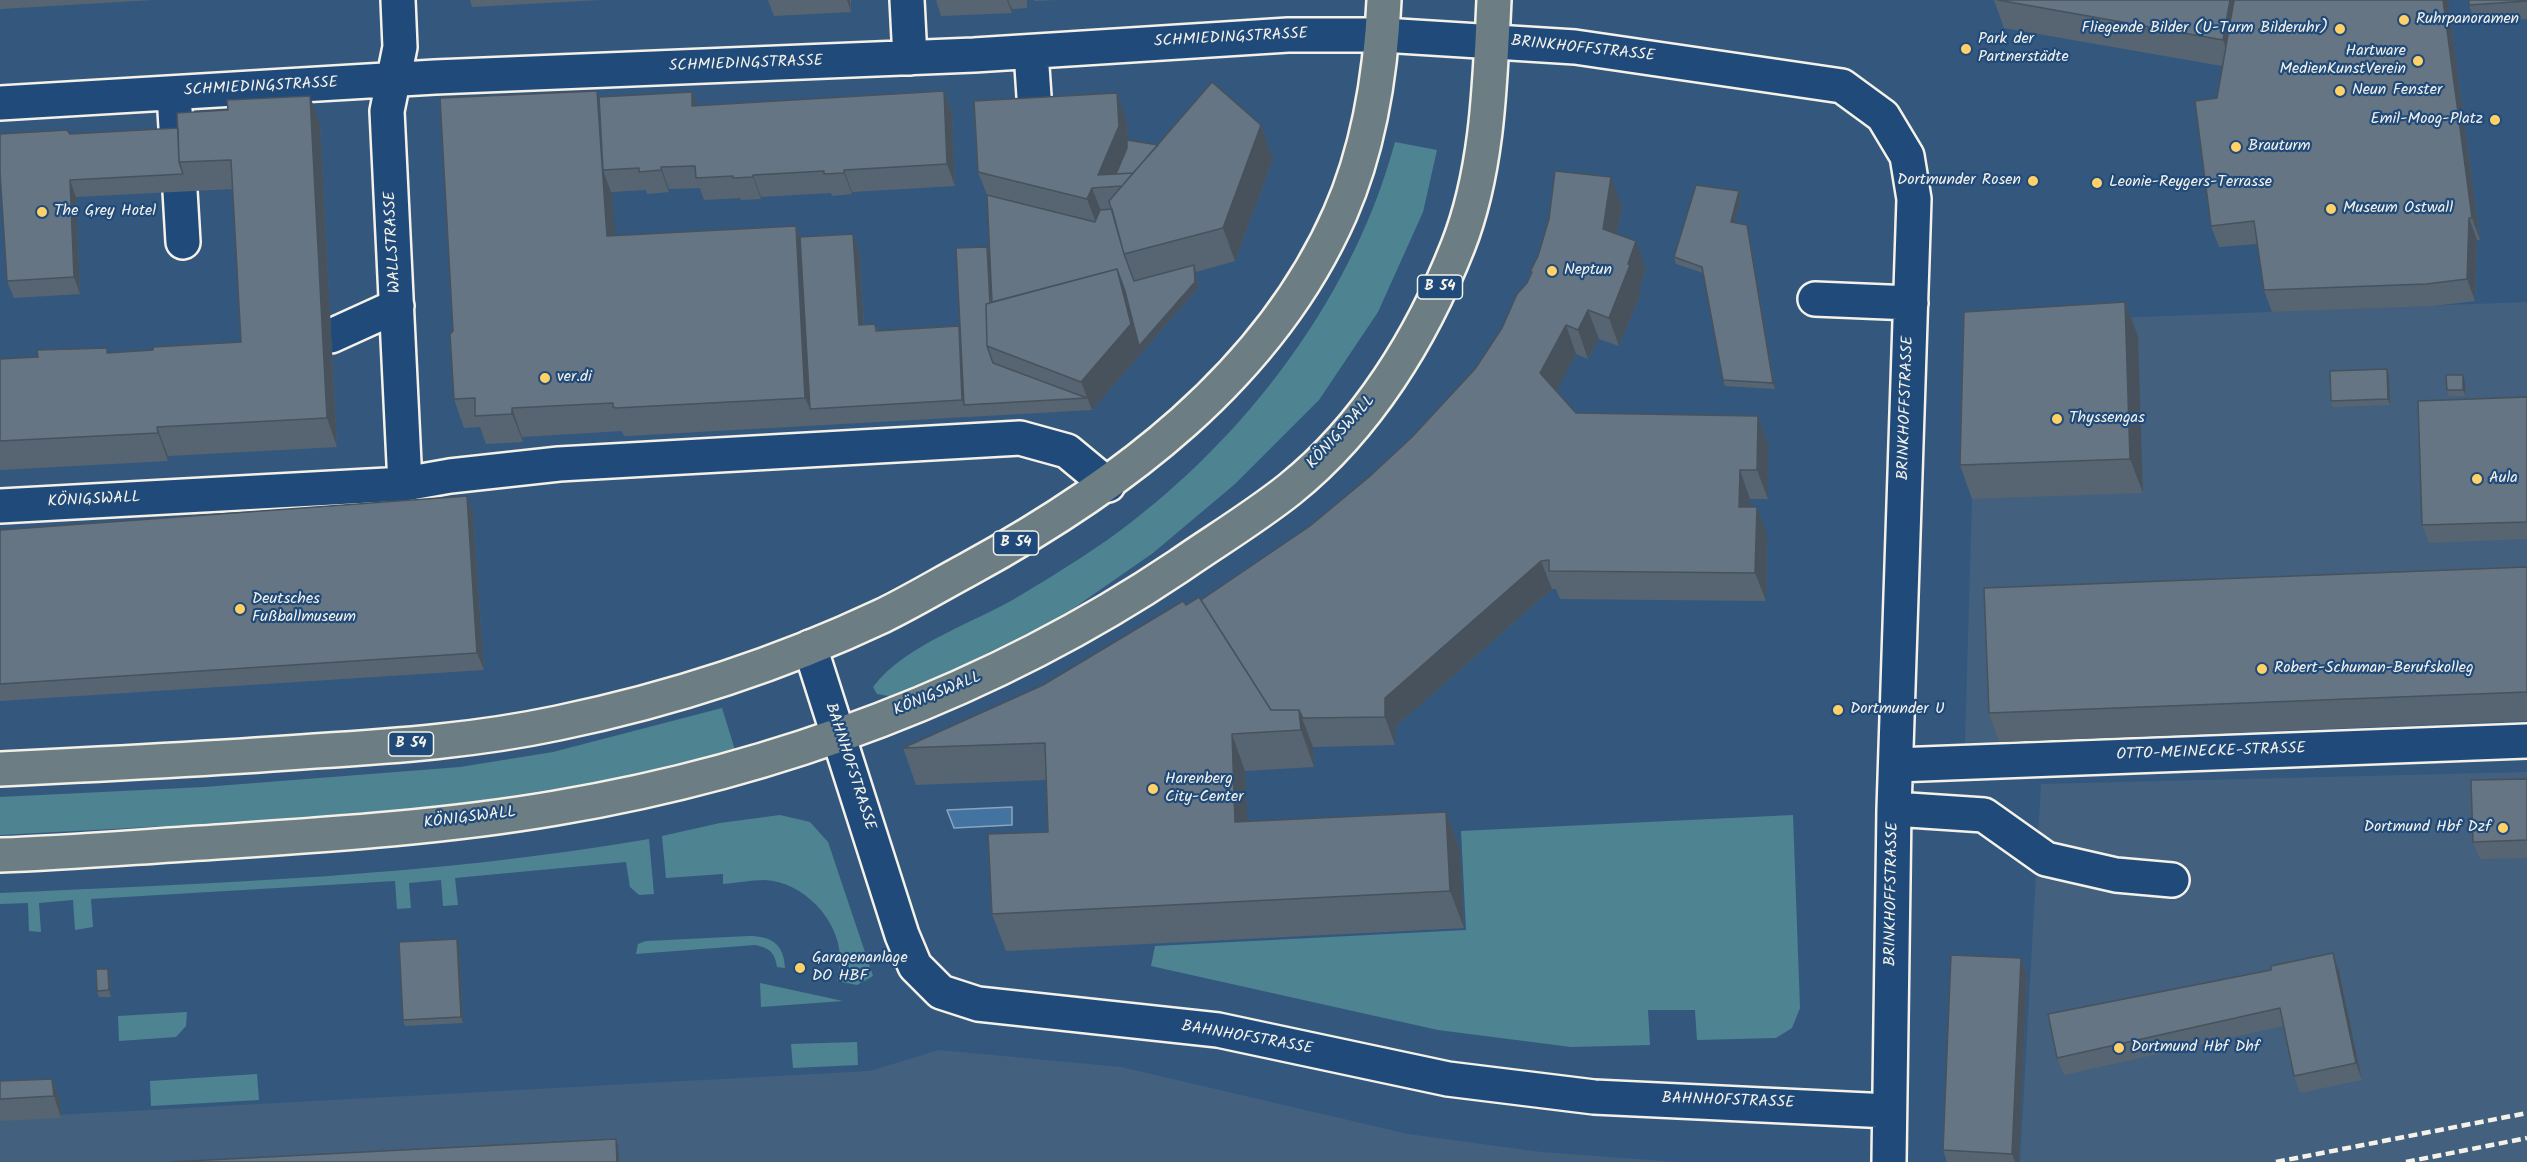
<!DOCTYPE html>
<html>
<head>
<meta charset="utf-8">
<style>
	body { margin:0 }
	canvas { display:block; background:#34577d }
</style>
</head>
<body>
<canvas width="2527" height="1162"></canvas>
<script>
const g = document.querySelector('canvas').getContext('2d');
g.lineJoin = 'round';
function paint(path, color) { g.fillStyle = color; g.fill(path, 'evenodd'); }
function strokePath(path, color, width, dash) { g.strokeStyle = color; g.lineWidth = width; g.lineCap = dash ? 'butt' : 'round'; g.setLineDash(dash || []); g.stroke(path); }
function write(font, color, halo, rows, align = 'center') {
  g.font = font + ' Kalam,sans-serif'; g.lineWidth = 4.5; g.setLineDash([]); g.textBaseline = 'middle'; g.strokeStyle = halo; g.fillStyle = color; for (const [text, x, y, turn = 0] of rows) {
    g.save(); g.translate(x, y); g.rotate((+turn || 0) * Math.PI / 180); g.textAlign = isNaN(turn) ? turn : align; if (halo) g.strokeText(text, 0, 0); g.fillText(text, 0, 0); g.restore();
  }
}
const built = new Path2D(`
	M2527,302V721L1965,743L1972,499L2143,492L2089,319Z
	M2527,772V1162H2020L2041,784Z
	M939,1050L1121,1067L1408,1134L1541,1152L1678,1162H0V1118L870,1071Z`);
const green = new Path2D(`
	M1395,142L1437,150L1423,212L1378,312L1319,400L1235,484L1153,553L1061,617L949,672L889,696L877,694L873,687C905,644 975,623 1021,595C1059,572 1100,547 1134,520C1255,426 1355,290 1395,142Z
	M722,708L735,750L604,781L440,807L187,825L0,835V797L204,787L460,767L553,752Z
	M780,815L810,822L828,842L873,976L857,985L837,981C838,973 841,965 840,957C839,919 803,882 765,880C751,880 736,883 723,884V874L666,878L662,836L720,823Z
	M1793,815L1800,1008L1792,1028L1776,1038L1697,1040L1695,1010H1648L1650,1045L1571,1047L1438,1030L1151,966L1155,946L1466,930L1461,831Z
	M649,839L654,894L639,895L630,887L626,862L455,878L458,905L443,906L441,880L409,883L411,908L397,909L395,881L91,899L93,927L75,930L73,900L39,903L41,932L29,931L28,903L0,904V893C217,883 435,876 649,839Z
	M749,936C771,936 784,944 785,968L777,967C775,952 769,948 755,945L636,954L638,944L646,941Z
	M760,983L843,1001L761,1007Z
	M187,1012L186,1026L176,1037L119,1041L118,1016Z
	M857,1042L858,1065L793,1068L791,1044Z
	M257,1074L259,1100L151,1106L150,1081Z`);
const water = new Path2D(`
	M1012,807V825L954,828L947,810Z`);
const minor = new Path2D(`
	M398,0L400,47L387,111L405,484
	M907,0L910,58
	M1031,52L1036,126
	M174,93L177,145
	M0,103L435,77L974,55L1288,35H1383L1575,47L1842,86L1883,116L1907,156L1914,199L1894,809L1889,1162
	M180,191L183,242
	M1815,299L1911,303
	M331,336L397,306
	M0,506L405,484L450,476L559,464L1020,438L1067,451L1108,485
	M810,647L902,935L915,966L941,992L978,1004L1218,1030L1448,1079L1594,1097L1889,1111
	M1896,765L2527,741
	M1894,809L1984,815L2046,859L2116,875L2172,880`);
const major = new Path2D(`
	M0,769C105,764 210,759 315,751C397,746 478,740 558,723C669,700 780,664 882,616C911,602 939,585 967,570C1119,487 1268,377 1340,214C1369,148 1381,71 1384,0
	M0,855C67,853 135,847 202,843C320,835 439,828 556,808C776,771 993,691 1179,566C1215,541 1255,517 1290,489C1367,427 1422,337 1458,246C1488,170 1490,82 1494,0`);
const rail = new Path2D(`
	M2276,1162L2527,1113
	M2406,1162L2527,1138`);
const wall = new Path2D(`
	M0,0H154L0,9Z
	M470,0H601L472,7Z
	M768,0H855H851V12L774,16Z
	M936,0H1027V8L1012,9V13L941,16Z
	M1034,0H1056L1034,1Z
	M1994,0H2448L2480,240H2477L2475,301L2433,306L2272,312L2264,290L2257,244L2219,247L2211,226L2222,66L2004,28Z
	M2527,0V19L2475,22L2469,5Z
	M944,91L952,113L955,186L852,192V194L832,196L831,193L761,197V199L741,200L740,198L704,200L700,188L669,189V192L647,194L646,190L612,192L615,236L796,226L800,237L853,234L859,251L864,324H875L878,331L959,326L960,331L987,247L990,253L987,195L978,172L1127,121L1128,140L1158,145L1261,125L1273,159L1235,261L1196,272L1198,288L1092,410L627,436H624L622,431L522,437L523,442L486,444L480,427L464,428L454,399L453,331L599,97L692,92L697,106Z
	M320,124L337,447L168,456V461L0,470V359L153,350L241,342L233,189L76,197L80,294L14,298L7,281L70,134Z
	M1739,191L1741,197L1734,222L1747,225L1749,232L1775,389L1725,386L1723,380L1703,273L1676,264L1674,257Z
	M1622,206L1617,234L1646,269L1639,290L1641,293L1619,346L1599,339L1588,359L1576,354L1556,391L1576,413L1758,416L1768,444V499H1750V507L1767,535L1766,601L1560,599L1556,589H1552L1395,727V745L1313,747L1314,767L1245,771L1247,821L1446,812L1460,849L1464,928L1006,951L992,914L1048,832L1047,780L916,785L903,748L1043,685L1186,605L1201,600L1310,526L1369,477L1412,437L1475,369L1502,328L1527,283L1531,275L1530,272Z
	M2125,302L2138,336L2143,493L1972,499L1960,465Z
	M2387,369L2389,375L2390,405L2333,407L2331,401Z
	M2463,375L2465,381L2466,396H2449L2447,390Z
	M2527,397V539L2429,543L2422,525Z
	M473,513L484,670L0,701V530Z
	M2527,567V721L1999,742L1989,713Z
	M2527,779V858L2480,859L2473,842Z
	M459,946L463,1023L405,1026L403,1020Z
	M2333,953L2339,971L2362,1080L2300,1093L2294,1076L2283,1026L2064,1075L2057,1058L2271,970Z
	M2021,958L2027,975L2019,1162H1947L1943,1150Z
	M110,975L111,997H99L97,991Z
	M52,1079L60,1100L61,1118L0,1121V1081Z`);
const shadedWall = new Path2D(`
	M847,0H850L851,12Z
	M1007,0H1008L1012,9V13Z
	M2230,0H2246L2233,68L2223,40Z
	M2443,0H2448L2480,240L2472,218Z
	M597,91L607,119L603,170L611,192H612L618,265L607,236Z
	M944,91L952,113L955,186L947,164Z
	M692,92L700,114L692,106Z
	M1117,93L1127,121L1129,154L1116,186L1098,175Z
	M310,96L320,124L337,447L327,418Z
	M1261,125L1273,159L1235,261L1223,228Z
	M661,167L669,189V192L661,170Z
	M844,170L852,192V194L844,173Z
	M753,175L761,197V199L753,177Z
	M1611,177L1622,206L1613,257L1603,229Z
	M70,180L76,197L80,294L74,277Z
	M1092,188L1103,216L1098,228L1087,199Z
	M1739,191L1741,197L1733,228L1731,222Z
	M2469,218L2477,240L2475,301L2467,279Z
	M1747,225L1749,232L1775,389L1773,383Z
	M796,226L806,255L810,409L805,398Z
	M853,234L859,251L865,342L859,325Z
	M1636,241L1646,269L1639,290L1641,293L1619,346L1609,318Z
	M987,247L992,259L993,348Z
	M1194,265L1196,272L1198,288L1092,410L1081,382L1117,269L1127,297Z
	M2125,302L2138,336L2143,493L2130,459Z
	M1588,310L1599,339L1588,359L1578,330Z
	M1566,325L1576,354L1551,402L1540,373Z
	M959,326L965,343L964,405L962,400Z
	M2387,369L2389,375L2390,405L2388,399Z
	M2463,375L2465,381L2466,396L2463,390Z
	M512,408L522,437L523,442L512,414Z
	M1758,416L1768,444V499L1757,470Z
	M157,427L168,456V461L158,433Z
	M1740,470L1750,499V535L1739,507Z
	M467,496L473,513L484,670L477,653Z
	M1757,507L1767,535L1766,601L1755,573Z
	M1541,561L1552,589L1395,727V745L1385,717V698Z
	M1299,710L1313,747L1314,767L1301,730Z
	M1232,734L1245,771L1249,859L1235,822Z
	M1446,812L1460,849L1464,928L1450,891Z
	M457,939L459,946L463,1023L461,1017Z
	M2333,953L2339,971L2362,1080L2356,1063Z
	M2021,958L2027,975L2019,1162H2015L2012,1154Z
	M108,969L110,975L111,997L109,990Z
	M52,1079L60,1100L61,1118L54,1096Z
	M616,1139L618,1145L619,1162H617Z`);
const building = new Path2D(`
	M1998,0H2230L2223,40Z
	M2234,0H2443L2472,218H2469L2467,279L2426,284L2264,290L2254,221L2211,226L2195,101L2217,98Z
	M2469,0H2527V1L2469,5Z
	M1212,82L1261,125L1223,228L1124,254L1109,201Z
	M597,91L607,236L796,226L805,398L616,408L613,407V403L512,408V414L475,416V398L454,399L450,334L453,331L440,98Z
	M944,91L947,164L844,170V173L824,174V171L753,175V177L733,178V176L696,178L695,166L661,167V170L639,172V168L603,170L599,97L692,92V106Z
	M1117,93L1119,126L1098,175L1133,173L1122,186L1092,188L1087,199L978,172L974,101Z
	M310,96L327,418L157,427L158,433L0,441V359L38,357L37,350L107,348V353L153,350V347L241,342L231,160L179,162L177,113L228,110L227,100Z
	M178,128L179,162L183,174L70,180L74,277L7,281L0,173V134L67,130L70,134Z
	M1127,140L1158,145L1133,173L1116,174L1127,148Z
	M1555,171L1611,177L1603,229L1636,241L1628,264L1630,265L1609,318L1588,310L1578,330L1566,325L1540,373L1576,413L1758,416L1757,470H1740L1739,507H1757L1755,573L1549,571V560L1541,561L1385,698V717L1303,718L1299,710H1271L1201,600L1310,526L1369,477L1412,437L1475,369L1502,328L1517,294L1527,283L1532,272H1530L1538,256L1549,219Z
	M1696,185L1739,191L1731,222L1747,225L1773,383L1723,380L1702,267L1674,257Z
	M987,195L1095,222L1100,210L1112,209L1124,254L1134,281L1194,265L1195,282L1139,346L1125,291L1117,269L992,302Z
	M853,234L859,325L875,324L876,331L959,326L962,400L810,409L800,237Z
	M987,247L990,303L986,304L987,346L993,363L1087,398L964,405L956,248Z
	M1117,269L1131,324L1081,382L987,346L986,304Z
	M2125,302L2130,459L1960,465L1964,312Z
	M2387,369L2388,399L2331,401L2330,371Z
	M2446,375H2463V390H2447Z
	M2527,397V522L2422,525L2418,401Z
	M467,496L477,653L0,684V530Z
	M2527,567V692L1989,713L1984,588Z
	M1199,597L1271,710H1299L1301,730L1232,734L1235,822L1446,812L1450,891L992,914L988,834L1048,832L1045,743L903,748L1043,685L1183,601L1186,605Z
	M2527,779V840L2473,842L2471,780Z
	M457,939L461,1017L403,1020L399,942Z
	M2333,953L2356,1063L2294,1076L2280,1008L2057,1058L2048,1014L2271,970V966Z
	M1951,955L2021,958L2012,1154L1943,1150Z
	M96,969H108L109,990L97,991Z
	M52,1079L54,1096L0,1099V1081Z
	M616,1139L617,1162H170Z`);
const markers = [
	[2404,20,6,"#ffd166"],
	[2340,29,6,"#ffd166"],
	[1966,49,6,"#ffd166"],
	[2418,61,6,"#ffd166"],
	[2340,91,6,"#ffd166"],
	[2495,120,6,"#ffd166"],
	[2236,147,6,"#ffd166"],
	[2033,181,6,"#ffd166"],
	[2097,183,6,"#ffd166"],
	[2331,209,6,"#ffd166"],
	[42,212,6,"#ffd166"],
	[1552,271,6,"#ffd166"],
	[545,378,6,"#ffd166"],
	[2057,419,6,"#ffd166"],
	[2477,479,6,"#ffd166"],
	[240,609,6,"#ffd166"],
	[2262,669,6,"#ffd166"],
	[1838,710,6,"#ffd166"],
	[1153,789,6,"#ffd166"],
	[2503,828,6,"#ffd166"],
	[800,968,6,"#ffd166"],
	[2119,1048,6,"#ffd166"]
];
const shields = [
	[1440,287,45],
	[1016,543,45],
	[411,744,45]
];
const shieldNames = [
	["B 54",1440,287],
	["B 54",1016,543],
	["B 54",411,744]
];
const poiNames = [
	["Ruhrpanoramen",2416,20],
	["Fliegende Bilder (U-Turm Bilderuhr)",2328,29,"right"],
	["Park der",1978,40],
	["Partnerstädte",1978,58],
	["Hartware",2406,52,"right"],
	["MedienKunstVerein",2406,70,"right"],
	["Neun Fenster",2352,91],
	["Emil-Moog-Platz",2483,120,"right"],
	["Brauturm",2248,147],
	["Dortmunder Rosen",2021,181,"right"],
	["Leonie-Reygers-Terrasse",2109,183],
	["Museum Ostwall",2343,209],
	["The Grey Hotel",54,212],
	["Neptun",1564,271],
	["ver.di",557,378],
	["Thyssengas",2069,419],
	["Aula",2489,479],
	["Deutsches",252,600],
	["Fußballmuseum",252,618],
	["Robert-Schuman-Berufskolleg",2274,669],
	["Dortmunder U",1850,710],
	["Harenberg",1165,780],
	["City-Center",1165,798],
	["Dortmund Hbf Dzf",2491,828,"right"],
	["Garagenanlage",812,959],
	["DO HBF",812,977],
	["Dortmund Hbf Dhf",2131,1048]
];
const streetNames = [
	["SCHMIEDINGSTRASSE",1231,39,-3],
	["BRINKHOFFSTRASSE",1583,50,6],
	["SCHMIEDINGSTRASSE",746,65,-2],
	["SCHMIEDINGSTRASSE",261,88,-3],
	["WALLSTRASSE",394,242,-93],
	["BRINKHOFFSTRASSE",1907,408,-88],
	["KÖNIGSWALL",1342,433,-48],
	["KÖNIGSWALL",94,501,-3],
	["KÖNIGSWALL",938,695,-22],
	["OTTO-MEINECKE-STRASSE",2211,753,-2],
	["BAHNHOFSTRASSE",849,767,72],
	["KÖNIGSWALL",470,819,-7],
	["BRINKHOFFSTRASSE",1893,894,-89],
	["BAHNHOFSTRASSE",1247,1039,10],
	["BAHNHOFSTRASSE",1728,1102,2]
];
paint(built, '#43607f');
paint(green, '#4e8391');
paint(water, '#4373a0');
strokePath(water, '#8aa5bd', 1.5);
strokePath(minor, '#f4f1e8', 38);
strokePath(major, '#f4f1e8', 38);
strokePath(minor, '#1f4a7a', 33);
strokePath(major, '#6c7e84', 33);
strokePath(rail, '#f4f1e8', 4.5, [9, 4.5]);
paint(wall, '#576572');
paint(shadedWall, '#47525c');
paint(building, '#657584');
strokePath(building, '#47525c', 1.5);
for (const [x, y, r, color] of markers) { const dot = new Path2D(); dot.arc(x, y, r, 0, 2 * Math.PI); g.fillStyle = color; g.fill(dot); strokePath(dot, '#1f4a7a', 2); }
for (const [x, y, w] of shields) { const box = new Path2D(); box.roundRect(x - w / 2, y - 12, w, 24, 4.5); g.fillStyle = '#1f4a7a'; g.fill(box); strokePath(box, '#f4f1e8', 1.5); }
write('bold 15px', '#f4f1e8', null, shieldNames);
write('16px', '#f4f1e8', '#1f4a7a', poiNames, 'left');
write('16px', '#f4f1e8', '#1f4a7a', streetNames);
</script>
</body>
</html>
